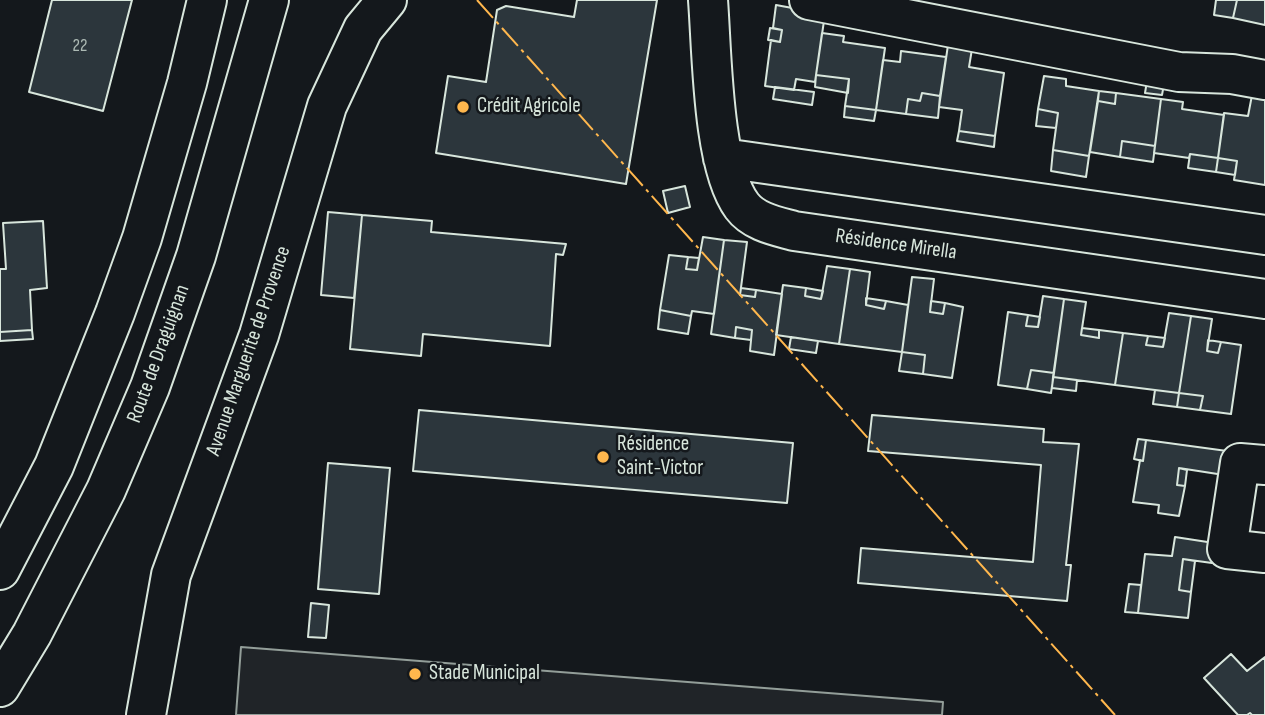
<!DOCTYPE html>
<html>
<head>
<meta charset="utf-8">
<style>
	body { margin:0 }
	canvas { display:block; background:#14181c }
</style>
</head>
<body>
<canvas width="1265" height="715"></canvas>
<script>
const g = document.querySelector('canvas').getContext('2d');
g.lineJoin = 'round';
function paint(path, color) { g.fillStyle = color; g.fill(path, 'evenodd'); }
function strokePath(path, color, width, dash) { g.strokeStyle = color; g.lineWidth = width; g.lineCap = dash ? 'butt' : 'round'; g.setLineDash(dash || []); g.stroke(path); }
function write(font, color, halo, rows, align = 'center') {
  g.font = font + ' "Sofia Sans Condensed",sans-serif'; g.lineWidth = 5; g.setLineDash([]); g.textBaseline = 'middle'; g.strokeStyle = halo; g.fillStyle = color; for (const [text, x, y, turn = 0] of rows) {
    g.save(); g.translate(x, y); g.rotate((+turn || 0) * Math.PI / 180); g.textAlign = isNaN(turn) ? turn : align; if (halo) g.strokeText(text, 0, 0); g.fillText(text, 0, 0); g.restore();
  }
}
const green = new Path2D(`
	M241,647L943,702L942,715H236Z`);
const building = new Path2D(`
	M52,0H132L103,111L29,92Z
	M577,0H657L626,184L436,153L448,76L486,82L497,10L506,6L574,17Z
	M1216,0H1237L1233,18L1214,15Z
	M1237,0H1265V25L1233,18Z
	M776,5L825,14L815,82L796,79L794,90L765,86L771,40L780,42L782,30L773,28Z
	M770,28L782,30L780,42L768,40Z
	M822,33L844,36L843,42L885,48L876,110L845,106L849,79L816,75Z
	M949,38L973,43L969,67L1004,73L995,136L959,131L962,110L939,107Z
	M901,51L946,57L940,96L922,93L920,101L908,99L906,114L876,110L883,60L900,62Z
	M816,75L849,79L848,93L815,87Z
	M1044,76L1066,79V86L1099,91L1089,156L1053,150L1058,113L1038,109Z
	M1147,81L1164,84L1162,95L1145,93Z
	M775,87L814,92L812,105L773,99Z
	M1253,90L1265,93V185L1234,180L1237,161L1218,158L1224,113L1248,116Z
	M1099,91L1116,93L1115,104L1098,101Z
	M922,93L940,96L938,118L906,114L908,99L920,101Z
	M1116,93L1161,99L1155,146L1122,141L1120,157L1090,152L1098,101L1115,104Z
	M1161,99L1183,102L1182,109L1224,115L1218,158L1190,154L1189,158L1154,153Z
	M845,106L876,110L874,121L844,117Z
	M1038,109L1058,113L1056,128L1036,126Z
	M959,131L995,136L994,147L957,141Z
	M1122,141L1155,146L1153,162L1120,157Z
	M1053,150L1089,156L1086,177L1051,171Z
	M1190,154L1218,158L1216,172L1188,168Z
	M1218,158L1237,161L1235,175L1216,172Z
	M685,186L690,207L668,213L663,191Z
	M328,212L362,215L354,298L321,295Z
	M362,215L432,221L431,232L566,244L563,255L556,254L550,346L423,334L421,356L350,349Z
	M43,221L47,288L30,290L32,330L0,332V269H6L3,223Z
	M703,237L724,240L714,314L692,311L691,316L660,310L669,255L688,257L686,269L697,270Z
	M724,240L747,242L740,295L755,297L756,290L782,294L774,355L750,351L752,330L736,327L735,338L711,334Z
	M688,257L699,258L697,270L686,269Z
	M827,266L850,269L839,344L776,335L783,285L806,288L805,296L821,299Z
	M850,269L870,272L866,305L884,309L886,301L908,305L902,352L839,344Z
	M912,277L934,279L930,312L943,314L945,303L963,307L952,378L923,374L925,355L902,352Z
	M741,288L756,290L755,297L740,295Z
	M806,288L823,291L821,299L805,296Z
	M1043,296L1064,299L1054,373L1031,370L1027,389L998,385L1008,312L1028,315L1026,326L1038,327Z
	M866,298L886,301L884,309L866,305Z
	M1064,299L1086,302L1081,335L1099,338V330L1123,333L1115,385L1053,377Z
	M931,301L945,303L943,314L930,312Z
	M660,310L691,316L688,334L658,329Z
	M1169,313L1191,316L1179,393L1115,385L1123,333L1148,336L1146,345L1163,347Z
	M1028,315L1040,317L1038,327L1026,326Z
	M1191,316L1212,319L1207,351L1218,353L1221,342L1241,345L1231,414L1200,410L1203,396L1179,393Z
	M736,327L752,330L751,340L735,338Z
	M1082,328L1099,330V338L1081,335Z
	M32,330L33,339L0,341V332Z
	M1148,336L1165,338L1163,347L1146,345Z
	M791,337L818,341L816,353L789,349Z
	M1208,340L1221,342L1218,353L1207,351Z
	M902,352L925,355L923,374L899,371Z
	M1031,370L1054,373L1051,393L1027,389Z
	M1053,377L1077,380L1076,391L1052,388Z
	M1155,390L1179,393L1177,407L1153,404Z
	M1179,393L1203,396L1200,410L1177,407Z
	M419,410L793,443L787,503L413,471Z
	M872,415L1044,429L1043,442L1079,444L1066,565H1071L1067,601L858,583L861,548L1033,562L1041,465L868,451Z
	M1138,439L1146,440L1143,461L1134,459Z
	M1146,440L1227,451L1224,475L1179,468L1177,485L1185,486L1179,516L1158,513L1159,505L1133,502L1140,460L1143,461Z
	M328,463L390,468L379,594L318,589Z
	M1179,468L1187,470L1185,486L1177,485Z
	M1175,537L1214,543L1212,563L1183,559L1179,590L1191,592L1188,618L1138,613L1145,554L1172,556Z
	M1183,559L1195,561L1191,592L1179,590Z
	M1129,584L1141,585L1138,613L1125,612Z
	M311,603L329,605L326,638L308,637Z
	M1231,654L1247,671L1265,657V715H1252L1250,713L1247,715H1238L1204,678Z`);
const minor = new Path2D(`
	M708,0C712,51 712,166 742,206C754,222 776,226 794,231L1265,299
	M809,0L1179,72L1232,74L1265,80
	M723,158L1265,235
	M1265,465L1240,463L1227,549L1265,553
	M146,715L171,575L259,335L327,106L363,29L387,0`);
const primary = new Path2D(`
	M0,570L54,466L115,313L142,238L187,83L207,0
	M0,687L32,634L106,490L150,387L196,256L269,0`);
const power = new Path2D(`
	M477,0L1115,715`);
const markers = [
	[463,107,7,"#ffb74d"],
	[603,457,7,"#ffb74d"],
	[415,674,7,"#ffb74d"]
];
const numberNames = [
	["22",80,46]
];
const poiNames = [
	["Crédit Agricole",477,107],
	["Résidence",617,445],
	["Saint-Victor",617,469],
	["Stade Municipal",429,674]
];
const streetNames = [
	["Résidence Mirella",896,245,8],
	["Avenue Marguerite de Provence",249,351,-71],
	["Route de Draguignan",159,354,-70]
];
paint(green, '#202428');
strokePath(green, '#939e99', 2);
paint(building, '#2c363c');
strokePath(building, '#d8e6dc', 2);
strokePath(minor, '#d8e6dc', 42);
strokePath(primary, '#d8e6dc', 42);
strokePath(minor, '#14181c', 38);
strokePath(primary, '#14181c', 38);
strokePath(power, '#ffb74d', 2, [24, 5, 3.5, 5]);
for (const [x, y, r, color] of markers) { const dot = new Path2D(); dot.arc(x, y, r, 0, 2 * Math.PI); g.fillStyle = color; g.fill(dot); strokePath(dot, '#14181c', 2.5); }
write('18px', '#adbab4', null, numberNames);
write('21px', '#d8e6dc', '#14181c', poiNames, 'left');
write('21px', '#d8e6dc', '#14181c', streetNames);
</script>
</body>
</html>
